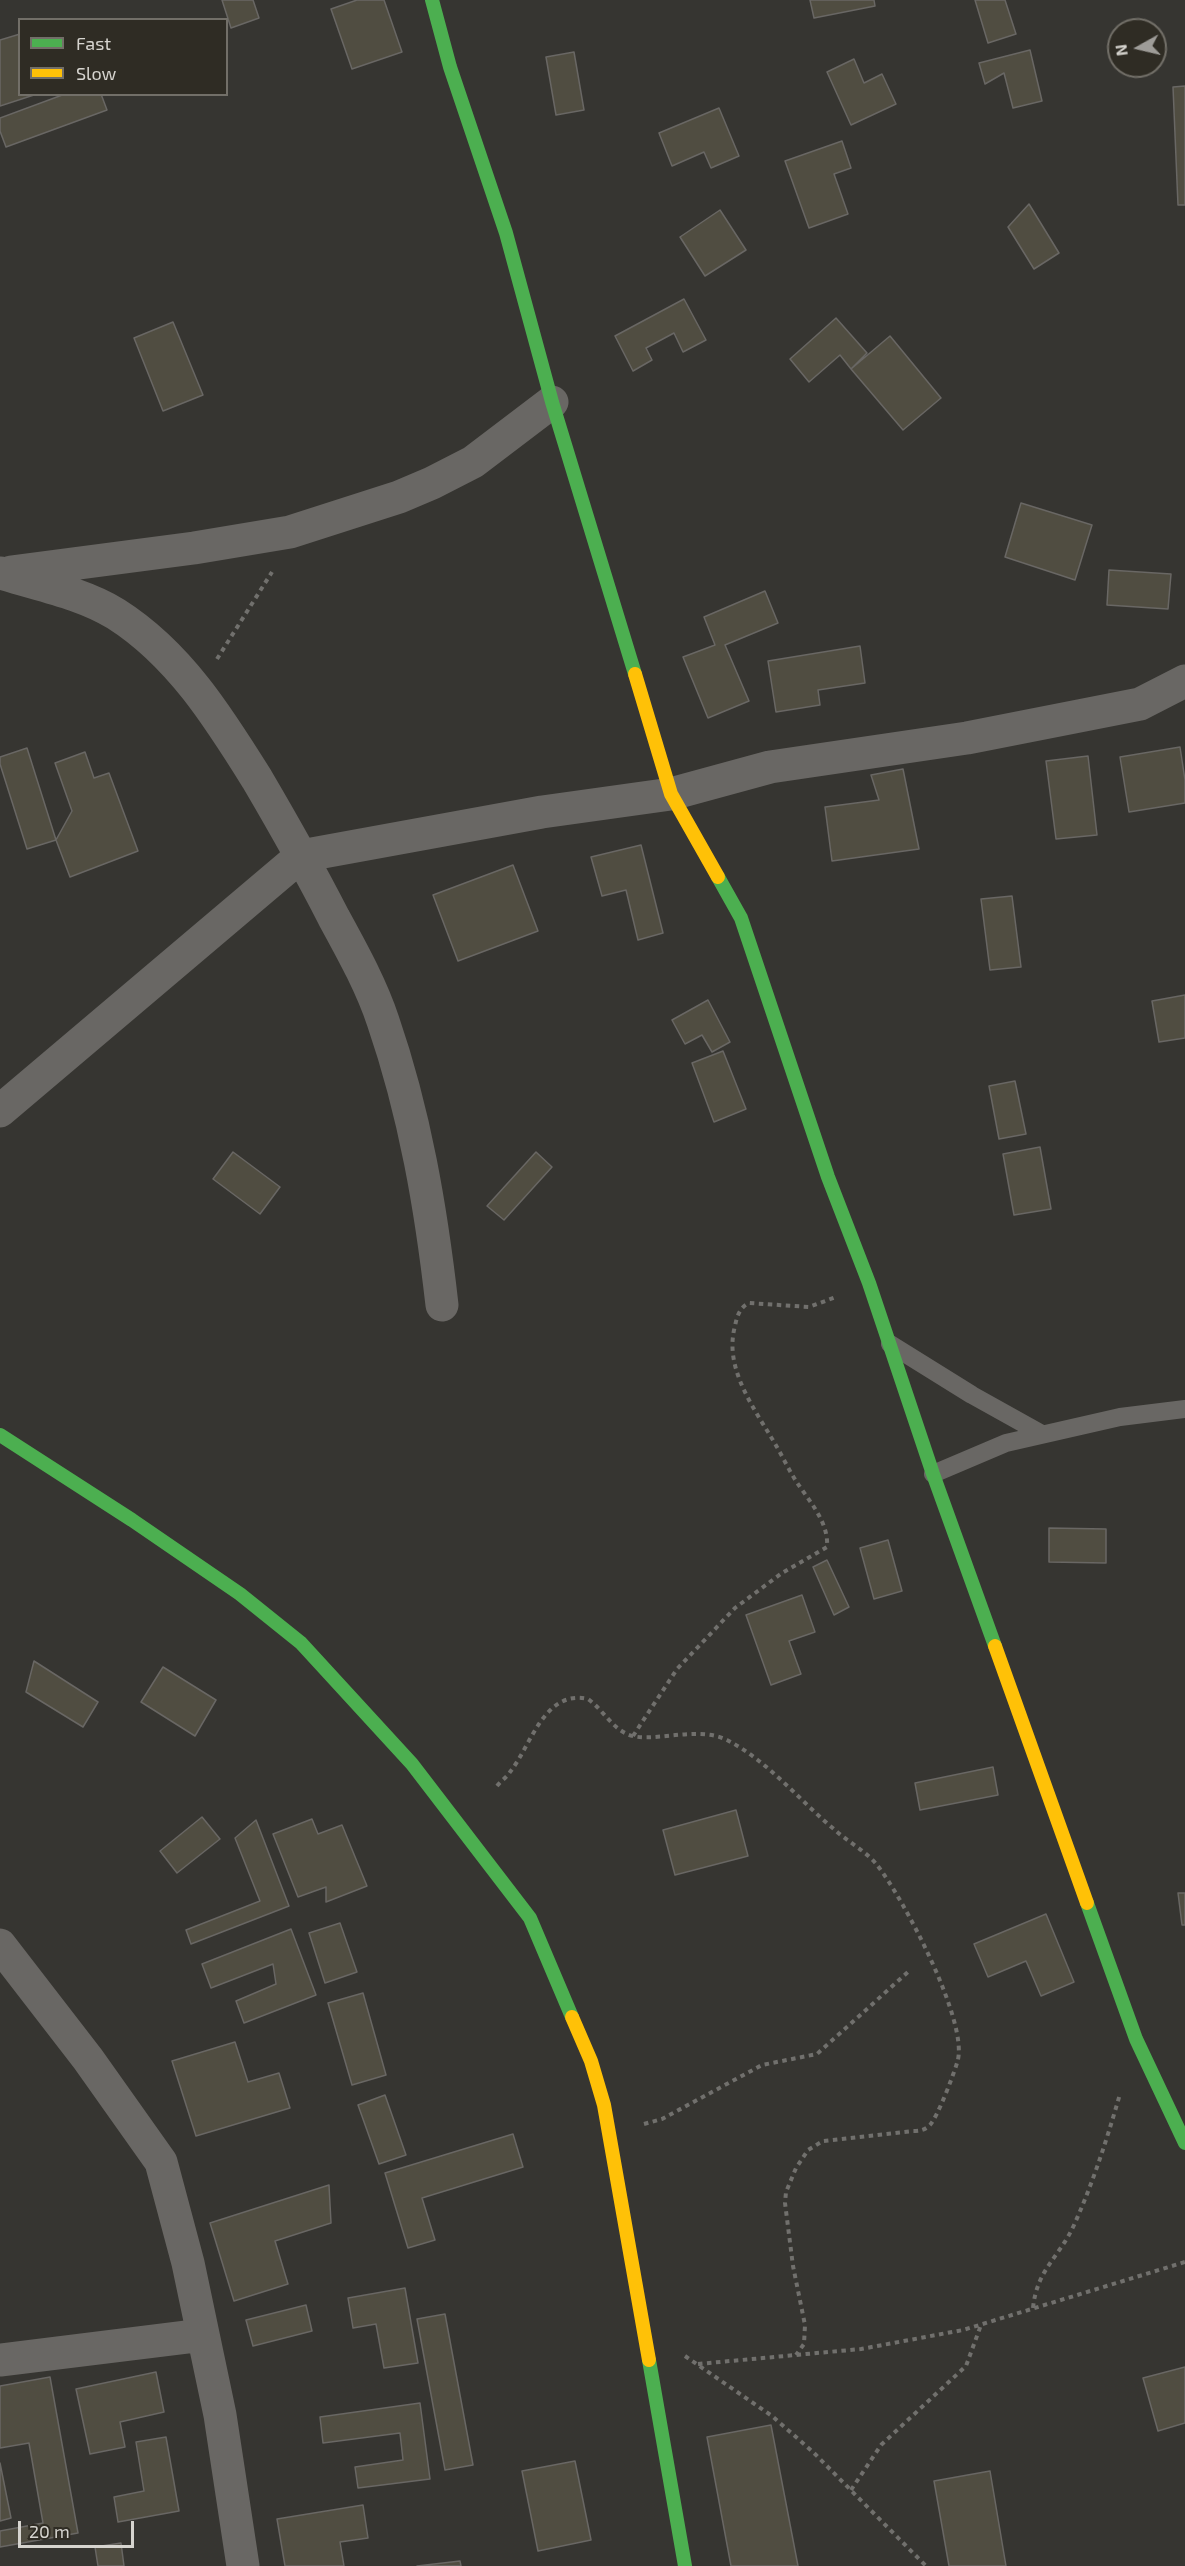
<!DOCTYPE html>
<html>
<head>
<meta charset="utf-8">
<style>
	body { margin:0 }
	#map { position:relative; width:1185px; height:2566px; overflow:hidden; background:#363531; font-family:"Exo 2",sans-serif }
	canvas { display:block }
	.legend { position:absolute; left:18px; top:18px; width:210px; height:78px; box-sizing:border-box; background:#2f2c24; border:2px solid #726f68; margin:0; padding:8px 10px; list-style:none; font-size:18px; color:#d6d4cf }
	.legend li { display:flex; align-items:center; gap:12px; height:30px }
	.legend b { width:30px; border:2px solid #726f68 }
	.north { position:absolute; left:1107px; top:18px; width:60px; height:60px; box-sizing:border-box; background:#2f2c24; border:2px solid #726f68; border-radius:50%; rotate:262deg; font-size:16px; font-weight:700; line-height:24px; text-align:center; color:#d6d4cf }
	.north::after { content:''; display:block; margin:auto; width:21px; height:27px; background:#9e9c98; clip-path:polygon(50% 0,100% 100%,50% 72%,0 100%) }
	.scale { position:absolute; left:18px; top:2521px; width:116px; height:27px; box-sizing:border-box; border:3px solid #d6d4cf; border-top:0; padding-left:8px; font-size:18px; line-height:21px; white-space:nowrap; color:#d6d4cf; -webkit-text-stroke:4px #2f2c24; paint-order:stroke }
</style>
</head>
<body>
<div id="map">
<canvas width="1185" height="2566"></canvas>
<ul class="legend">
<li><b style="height:8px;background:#4caf50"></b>Fast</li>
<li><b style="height:8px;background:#ffc107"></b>Slow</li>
</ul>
<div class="north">N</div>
<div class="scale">20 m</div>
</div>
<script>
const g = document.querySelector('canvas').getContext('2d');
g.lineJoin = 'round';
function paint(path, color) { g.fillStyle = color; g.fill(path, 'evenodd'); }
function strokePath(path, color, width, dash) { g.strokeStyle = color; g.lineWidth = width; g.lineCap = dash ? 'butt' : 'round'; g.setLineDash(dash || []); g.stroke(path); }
const building = new Path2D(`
	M222,0H253L259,18L231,28Z
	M357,0H384L402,52L352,69L331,9Z
	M810,0H874L875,6L814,18Z
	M975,0H1005L1016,34L988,43Z
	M20,34V94H37L0,106V40Z
	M1030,50L1042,101L1013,108L1004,73L985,84L979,63Z
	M574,52L584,110L556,115L546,57Z
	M854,59L864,83L882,74L896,104L851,125L827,72Z
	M1185,86V205H1178L1173,87Z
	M65,94H101L107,110L6,147L0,131V118Z
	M719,108L739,156L711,168L704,152L672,166L659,133Z
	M842,141L851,168L834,174L848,214L809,228L785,161Z
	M1029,204L1059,253L1034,269L1008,227Z
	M720,210L746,250L705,276L680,237Z
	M684,299L706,340L683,352L674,333L646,348L652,360L633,371L615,336Z
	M836,318L867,353L851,369L840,355L809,382L790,359Z
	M173,322L203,395L163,411L134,338Z
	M890,336L941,398L903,430L851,369Z
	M1021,503L1092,525L1075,580L1005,557Z
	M1109,570L1171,574L1168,609L1107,605Z
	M765,591L778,623L725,645L749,701L708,718L683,657L715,645L704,617Z
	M860,646L865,683L818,690L820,705L776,712L768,661Z
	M1180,747L1185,780V803L1129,812L1120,757Z
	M27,748L56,840L27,849L0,764V757Z
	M85,752L94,778L109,773L138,851L70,877L56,840L72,811L55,763Z
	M1088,756L1097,835L1056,839L1046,761Z
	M903,769L919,849L832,861L825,807L879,800L871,775Z
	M641,845L663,933L638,940L626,890L602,896L591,857Z
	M513,865L538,931L458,961L433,895Z
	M1012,896L1021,967L990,970L981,899Z
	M1185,995V1038L1159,1042L1152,1001Z
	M708,1000L730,1042L712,1052L702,1035L685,1044L672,1020Z
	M723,1051L746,1109L714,1122L692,1063Z
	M1015,1081L1026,1134L999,1139L989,1086Z
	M1040,1147L1051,1209L1014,1215L1003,1154Z
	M233,1152L280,1187L260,1214L213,1179Z
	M536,1152L552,1167L504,1220L487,1206Z
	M1049,1528L1106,1529V1563L1049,1562Z
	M888,1540L902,1591L874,1599L860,1548Z
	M827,1560L849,1607L834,1615L813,1567Z
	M802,1595L815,1632L789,1641L801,1674L771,1685L746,1615Z
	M34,1661L98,1702L83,1727L26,1692Z
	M163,1667L216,1700L195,1736L141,1702Z
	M993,1767L998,1795L920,1810L915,1783Z
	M736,1810L748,1856L675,1875L663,1830Z
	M202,1817L220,1839L177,1873L160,1851Z
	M312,1819L318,1834L342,1825L367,1886L326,1902V1887L298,1897L273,1834Z
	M256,1820L289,1906L191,1944L186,1930L260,1901L235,1838Z
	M1178,1893H1185V1925H1182Z
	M1046,1914L1074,1982L1041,1996L1026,1961L988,1977L974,1944Z
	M340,1923L357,1972L325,1983L309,1933Z
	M291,1929L316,1995L244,2023L236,2001L276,1984L273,1964L211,1988L202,1964Z
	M363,1993L386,2075L352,2085L328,2003Z
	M235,2042L248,2082L279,2073L290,2108L196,2136L172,2061Z
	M385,2095L406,2155L379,2164L358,2105Z
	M513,2134L523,2167L422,2198L435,2240L408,2248L385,2173Z
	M329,2185L331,2223L275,2241L288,2284L234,2301L210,2223Z
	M405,2288L418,2363L384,2368L376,2324L353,2328L348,2298Z
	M306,2305L312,2331L253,2346L246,2320Z
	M445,2314L473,2465L445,2470L417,2319Z
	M1185,2367V2423L1158,2431L1143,2378Z
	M156,2372L164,2412L120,2422L125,2447L90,2454L76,2389Z
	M50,2377L78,2533L0,2547V2531L43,2523L29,2443L0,2448V2386Z
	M420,2403L430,2479L358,2488L355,2467L403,2460L400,2433L323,2443L320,2417Z
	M771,2425L798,2566H731L707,2437Z
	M166,2437L179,2511L118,2522L114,2497L144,2491L136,2442Z
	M575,2461L591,2540L538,2551L522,2471Z
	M0,2463L11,2518L0,2521Z
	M990,2471L1006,2566H949L934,2481Z
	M363,2505L368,2538L340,2542L344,2566H285L277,2519Z
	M121,2543L124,2566H98L95,2547Z
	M460,2561L461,2566H417Z`);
const path = new Path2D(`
	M217,659L272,572
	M633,1736L677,1669L735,1608L782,1573L827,1547C829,1522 809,1501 796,1481C787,1467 780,1451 771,1437C751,1404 724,1366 735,1326C737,1316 740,1307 749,1303L809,1307L836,1297
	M497,1786C501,1781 507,1777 510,1772C531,1746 544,1689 588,1699C602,1709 610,1725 625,1733C647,1746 695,1724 727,1740C768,1761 800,1801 835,1830C848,1842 866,1851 877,1865C902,1896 971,2025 957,2063C953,2076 938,2116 930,2125C925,2130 920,2131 913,2131L823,2141L808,2150L796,2168L786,2192L785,2203L793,2266L805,2325L804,2344L796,2355
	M644,2124L662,2119L762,2065L817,2054L908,1972
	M1033,2308C1037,2269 1059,2258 1074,2225C1093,2183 1107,2139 1120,2094
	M685,2356L772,2416L813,2452L926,2566
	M698,2364L861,2349L963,2330L1185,2262
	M851,2490L881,2445L966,2366L981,2325`);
const lane = new Path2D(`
	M890,1344L972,1395L1042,1434
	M933,1474L1006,1443L1120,1417L1185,1409`);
const street = new Path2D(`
	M11,572L194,548L290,532L399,497L432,483L473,462L552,402
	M1,573C39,585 82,593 116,614C179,654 219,718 257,779C284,825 310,871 334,918C352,951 371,985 383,1021C415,1114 431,1208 442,1305
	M0,1111L301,856L542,812L671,794L770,767L967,738L1140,704L1185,681
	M0,1945L88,2059L161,2162L188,2263L220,2415L243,2566
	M0,2360L203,2335`);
const fast = new Path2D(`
	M432,0L450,67L506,233L552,402L635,674
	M718,877L741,918L828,1177L869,1283L933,1474L995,1646
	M0,1435L132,1520L240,1594L301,1643L412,1764L530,1918L572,2017
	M1087,1903L1136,2039L1185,2143
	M649,2360L685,2566`);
const slow = new Path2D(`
	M635,674L671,794L718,877
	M995,1646L1087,1903
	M572,2017L591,2061L604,2105L649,2360`);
paint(building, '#504d41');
strokePath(building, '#696764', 1.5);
strokePath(path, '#71706d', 4, [4.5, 4.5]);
strokePath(lane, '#696764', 18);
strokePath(street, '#696764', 33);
strokePath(fast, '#4caf50', 14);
strokePath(slow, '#ffc107', 14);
</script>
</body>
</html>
